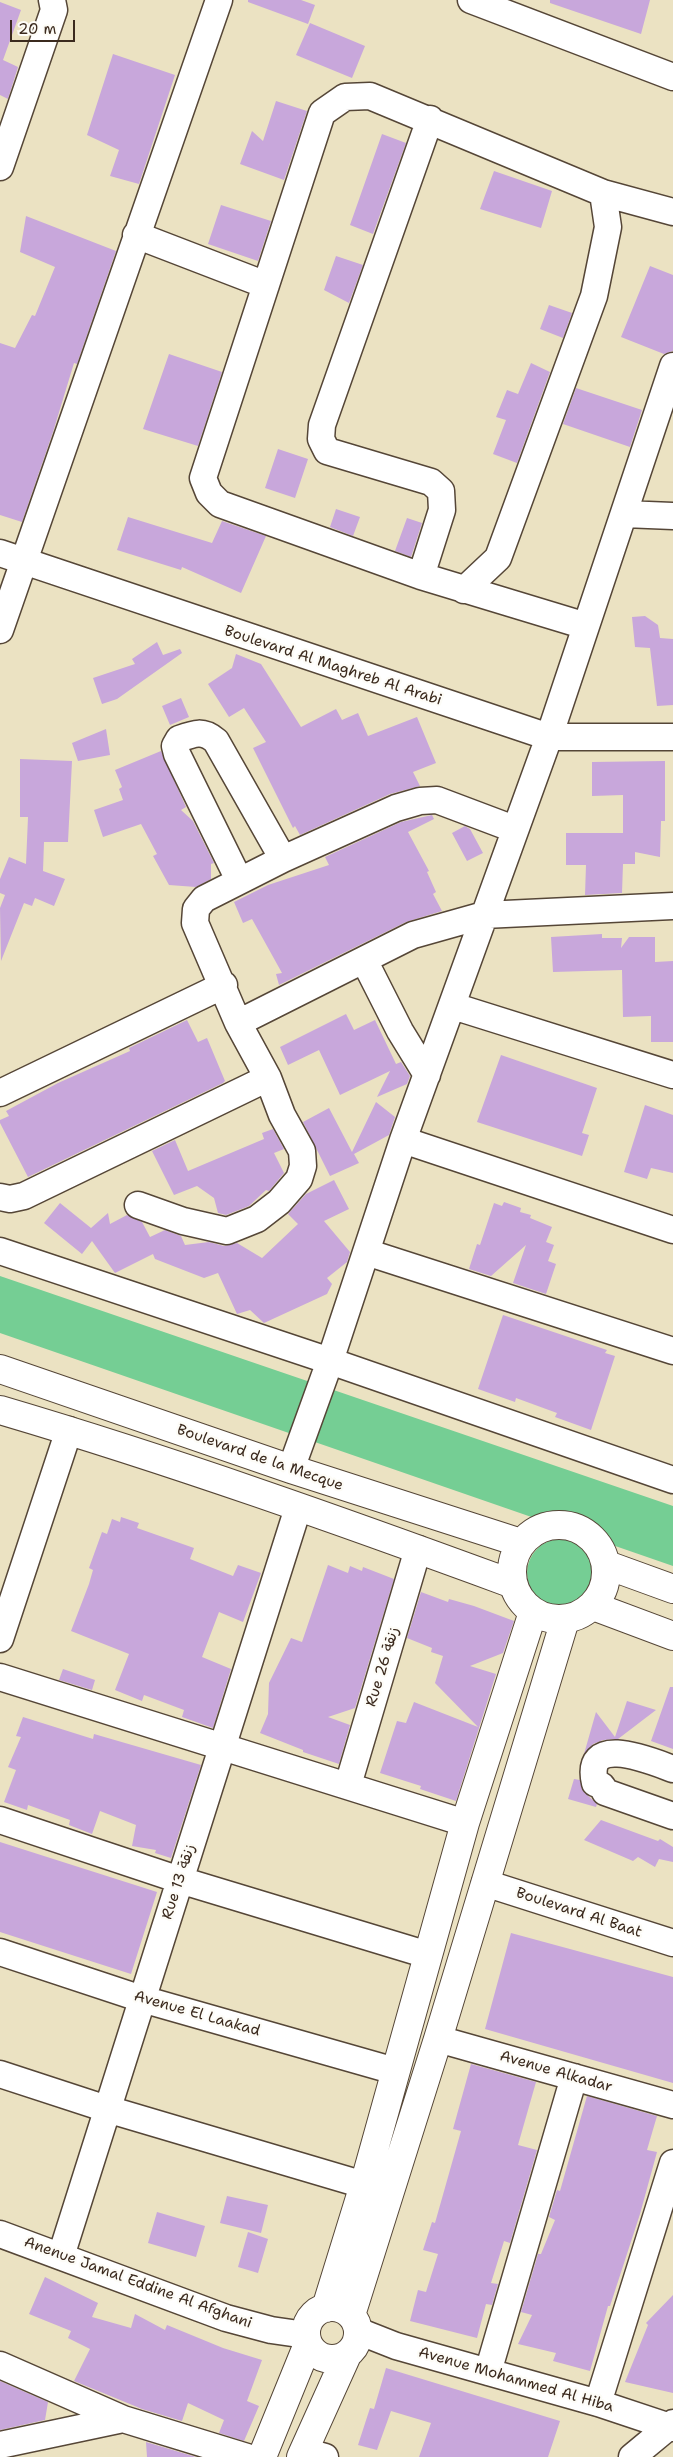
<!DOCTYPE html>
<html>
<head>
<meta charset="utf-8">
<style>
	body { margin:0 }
	#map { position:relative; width:673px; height:2457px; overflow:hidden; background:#ebe2c2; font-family:"Shantell Sans",sans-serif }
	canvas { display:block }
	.scale { position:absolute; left:10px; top:20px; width:65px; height:22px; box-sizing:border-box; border:2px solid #3b2a1e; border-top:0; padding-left:6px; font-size:15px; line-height:18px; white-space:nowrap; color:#3b2a1e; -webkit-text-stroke:4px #fdfcf7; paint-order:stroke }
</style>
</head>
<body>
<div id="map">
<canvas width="673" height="2457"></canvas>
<div class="scale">20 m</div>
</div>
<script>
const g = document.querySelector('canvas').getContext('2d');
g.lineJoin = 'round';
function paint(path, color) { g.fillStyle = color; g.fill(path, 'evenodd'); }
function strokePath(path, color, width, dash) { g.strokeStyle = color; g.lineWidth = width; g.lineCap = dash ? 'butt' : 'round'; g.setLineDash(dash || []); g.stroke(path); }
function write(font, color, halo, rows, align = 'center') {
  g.font = font + ' "Shantell Sans","Playpen Sans Arabic",sans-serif'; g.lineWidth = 4.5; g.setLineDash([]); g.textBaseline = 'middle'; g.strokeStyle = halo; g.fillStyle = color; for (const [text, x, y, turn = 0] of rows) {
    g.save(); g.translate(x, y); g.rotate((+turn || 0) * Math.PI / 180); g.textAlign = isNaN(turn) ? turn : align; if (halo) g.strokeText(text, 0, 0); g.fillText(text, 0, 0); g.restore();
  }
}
const green = new Path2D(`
	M0,1276L673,1506V1566L0,1333Z
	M527 1573a34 34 0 1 1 68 0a34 34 0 1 1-68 0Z`);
const building = new Path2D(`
	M248,0H301L315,5L308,24L248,2Z
	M550,0H650L641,34L550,3Z
	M0,2L21,10L3,60L18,67L8,99L0,95Z
	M310,23L365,46L352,78L296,55Z
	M113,54L175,75L139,184L110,176L119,150L87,135Z
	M276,101L307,111L284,180L240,164L252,131L263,141Z
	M382,134L406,143L373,234L350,225Z
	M494,171L552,191L541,228L480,209Z
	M221,205L271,221L258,261L208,244Z
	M26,216L116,251L77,364L74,363L53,432L22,522L0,515V343L15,348L32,315L35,316L55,267L20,252Z
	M336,256L363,265L349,303L324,290Z
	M650,266L673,275V351L664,354L621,337Z
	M549,305L572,313L563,338L540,329Z
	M169,354L222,372L198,446L143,429Z
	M531,363L550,372L517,463L493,454L506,420L496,417L507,390L518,394Z
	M576,388L642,410L630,447L563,424Z
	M278,449L308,459L295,498L265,488Z
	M336,509L360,517L353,536L330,527Z
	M128,517L212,543L222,521L266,536L241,593L182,567L181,570L117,550Z
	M407,518L422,523L411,557L395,551Z
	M645,616L658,625L660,638L673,639V705L657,706L650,648L635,647L632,617Z
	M157,642L163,655L180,649L182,653L117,699L102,704L93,678L135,664L132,659Z
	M236,654L261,664L301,727L336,709L342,720L358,713L368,736L417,717L436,763L413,772L420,786L390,794L300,835L295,826L293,828L253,748L266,742L244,708L229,717L208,684L232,668Z
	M181,698L189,717L170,725L162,706Z
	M106,729L110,755L78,761L72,743Z
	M161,751L186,807L181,810L193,821L214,863L211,864V879L196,887L169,885L153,856L157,854L141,824L103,837L94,810L123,800L119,789L122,787L115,770Z
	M20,759L72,761L68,842H44L43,871L65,879L54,906L35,898L32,906L24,903L1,961L0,908L5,895L0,893V879L9,857L26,864L28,817H20Z
	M665,761V821H661L660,857L635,852V864H623L622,893L585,895L586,865H566V833H623V795L592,796V762Z
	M432,815L434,819L408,832L429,871L427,872L436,892L433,894L442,911L406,922L279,985L276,974L282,973L252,919L243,923L234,902L268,885L329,865L325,857L401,822Z
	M465,826L470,829L483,853L467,861L452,833Z
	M602,934V938H622L621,948L629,937H655V962L673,961V1042H651V1016L623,1017L622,970L553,972L551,937Z
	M346,1014L354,1030L375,1020L396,1064L401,1062L410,1076L407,1084L377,1097L390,1071L340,1095L319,1050L288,1065L280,1047Z
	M187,1020L198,1042L207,1038L225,1081L223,1083L28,1177L0,1123V1120L9,1116L6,1111L58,1083L130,1051L129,1048Z
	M501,1055L597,1088L582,1133L589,1135L582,1156L477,1122Z
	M376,1102L395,1117L389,1135L354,1154L359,1163L330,1176L303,1122L329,1108L352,1152Z
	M645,1105L673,1115V1173L651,1168L647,1179L624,1172Z
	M273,1129L284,1149L274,1153L284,1173L269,1191L266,1190L249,1206L226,1215L218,1213L214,1198L197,1186L174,1195L152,1151L175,1140L188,1171L264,1139L262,1133Z
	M334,1180L349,1209L324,1221L350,1252L347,1262L327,1278L332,1284L327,1294L264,1323L250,1310L237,1314L218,1273L204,1278L155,1259L153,1254L115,1273L92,1241L82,1254L44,1223L60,1203L91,1228L108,1213L110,1224L127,1215L142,1222L150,1237L165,1230L181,1236L185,1245L209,1242L224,1246L237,1243L262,1258L298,1224L288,1214L306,1194Z
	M504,1202L521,1208L520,1212L531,1215L530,1218L552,1227L546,1242L554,1245L548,1261L556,1264L546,1294L513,1283L526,1245L491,1276L469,1269L477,1244L480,1245L494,1203L502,1206Z
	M503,1315L607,1350L605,1353L615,1356L591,1430L555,1417L557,1413L516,1398L515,1402L478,1389Z
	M121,1517L139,1523L137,1528L194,1548L190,1559L233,1576L238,1565L261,1573L243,1622L219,1612L202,1657L231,1669L213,1728L182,1717L184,1710L144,1695L142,1701L115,1690L129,1654L71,1631L89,1584L93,1570L89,1568L102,1532L107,1534L112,1519L120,1522Z
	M328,1565L348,1573L350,1566L362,1571L363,1567L394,1579L355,1708L328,1717L350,1725L339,1764L303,1752V1750L260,1733L268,1714L269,1683L291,1638L302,1642Z
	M421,1592L448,1602L449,1599L474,1606L514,1621L503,1653L470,1666L496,1674L456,1801L420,1789L421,1786L380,1773L397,1721L406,1723L414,1702L478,1727L435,1683L443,1656L431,1652L432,1648L407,1638Z
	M63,1669L95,1680L92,1690L59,1680Z
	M670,1687H673V1749L651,1741Z
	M627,1701L656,1710L618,1739L603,1740L593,1744L584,1754L596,1712L615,1737Z
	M23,1717L93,1739L94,1734L201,1765L171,1858L155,1853L156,1850L132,1846L136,1825L100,1811L92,1834L69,1825L70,1820L28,1805L27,1810L4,1802L16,1770L8,1767L21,1737L16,1736Z
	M574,1779L580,1780L583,1791L597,1804L596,1807L568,1799Z
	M601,1820L658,1841L660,1839L673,1847V1862L659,1859L655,1867L638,1857L633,1861L584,1840Z
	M0,1842L157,1892L131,1974L0,1932Z
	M511,1933L673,1977V2083L485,2029Z
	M471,2064L536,2082L518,2145L537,2150L510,2243L504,2241L491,2283L498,2284L492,2305L486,2304L477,2338L410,2321L418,2290L426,2292L438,2254L423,2250L432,2222L435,2223L461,2131L453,2129Z
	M587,2096L657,2116L647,2150L657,2152L640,2214L610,2306H608L590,2371L553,2361L556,2353L518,2344L532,2315L521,2312L538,2254H541L555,2220L549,2217L557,2190L560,2191Z
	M227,2196L268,2205L261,2233L220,2223Z
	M157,2212L205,2226L196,2257L148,2243Z
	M248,2232L268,2239L258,2273L238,2267Z
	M45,2277L98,2303L92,2317L131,2328L135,2314L165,2330L167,2325L223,2348L262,2360L247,2401L259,2406L244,2441L219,2433L224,2420L188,2403L182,2421L142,2409L74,2381L90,2349L68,2338L71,2331L29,2314Z
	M673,2295V2393L625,2382L648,2325L646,2323Z
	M386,2368L560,2421L548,2457H419L431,2423L391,2411L377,2450L358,2445L370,2408L374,2409Z
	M0,2381L48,2402L45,2420L0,2430Z
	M146,2442L196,2457H147Z`);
const minor = new Path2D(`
	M471,0L673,77
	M0,167L54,10L52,0
	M136,235L266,285
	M624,514L673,516
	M0,553L549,737H673
	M421,576L442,510L441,491L431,482L327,451L321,439L322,425L430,119
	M464,590L498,558L594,296L608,227L603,193
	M586,626L421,576L220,504L209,493L203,478L322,113L345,97L370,96L603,193L673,212
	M0,630L219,0
	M239,880L177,754L175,746L179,739C195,733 203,730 216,741L283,859
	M364,960L400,1031L427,1075
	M453,1006L673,1075
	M238,1023L413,935L484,915L673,906
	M0,1093L224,985
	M403,1140L673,1230
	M0,1197L10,1199L24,1196L268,1078
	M138,1205L183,1221L227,1231L257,1219L279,1202L299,1179L303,1166L302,1151L282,1115L268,1078L238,1023L195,923L196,909L204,899L283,859L396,808L420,801L437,800L514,829
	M0,1251L330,1361L673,1480
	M366,1252L673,1351
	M291,1469L330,1361L403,1140L549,737L673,366
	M0,1639L69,1430
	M0,1677L465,1823
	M673,1769C651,1761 583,1732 595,1783L602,1786L605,1792L673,1816
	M348,1785L418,1549
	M0,1820L180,1880L428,1955
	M485,1883L673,1943
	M0,1952L142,1999L395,2071
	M438,2039L673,2105
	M0,2074L107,2109L364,2185
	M0,2234L226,2318L271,2330L306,2335
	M61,2256L298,1508
	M358,2331L396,2346L598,2403L673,2428
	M0,2365L123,2419L247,2457
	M488,2372L574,2077
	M598,2403L673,2163
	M0,2445L123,2419
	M304,2451L325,2457
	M632,2457L673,2423`);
const secondary = new Path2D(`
	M306 2333a26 26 0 1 1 52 0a26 26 0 1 1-52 0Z
	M326,2308L364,2185L465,1823L533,1612
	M351,2315L438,2039L565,1620
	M262,2457L308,2344
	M301,2457L347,2355`);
const primary = new Path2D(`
	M0,1369L291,1469L521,1543
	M0,1410C173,1461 344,1522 513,1584
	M512 1572a47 47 0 1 1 94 0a47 47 0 1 1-94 0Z
	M607,1565L673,1589
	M593,1606L673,1636`);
const streetNames = [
	["Boulevard Al Maghreb Al Arabi",333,666,18],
	["Boulevard de la Mecque",260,1458,19],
	["Rue 26 زنقة",383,1667,-73],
	["Rue 13 زنقة",179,1882,-72],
	["Boulevard Al Baat",579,1913,18],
	["Avenue El Laakad",197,2014,16],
	["Avenue Alkadar",556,2072,16],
	["Anenue Jamal Eddine Al Afghani",138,2283,20],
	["Avenue Mohammed Al Hiba",516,2380,16]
];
paint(green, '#75ce94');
paint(building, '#c8a7db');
strokePath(minor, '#554637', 29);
strokePath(secondary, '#554637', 30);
strokePath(primary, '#554637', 30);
strokePath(minor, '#fff', 26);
strokePath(secondary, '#fff', 28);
strokePath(primary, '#fff', 28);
write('15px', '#3b2a1e', '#fdfcf7', streetNames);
</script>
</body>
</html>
